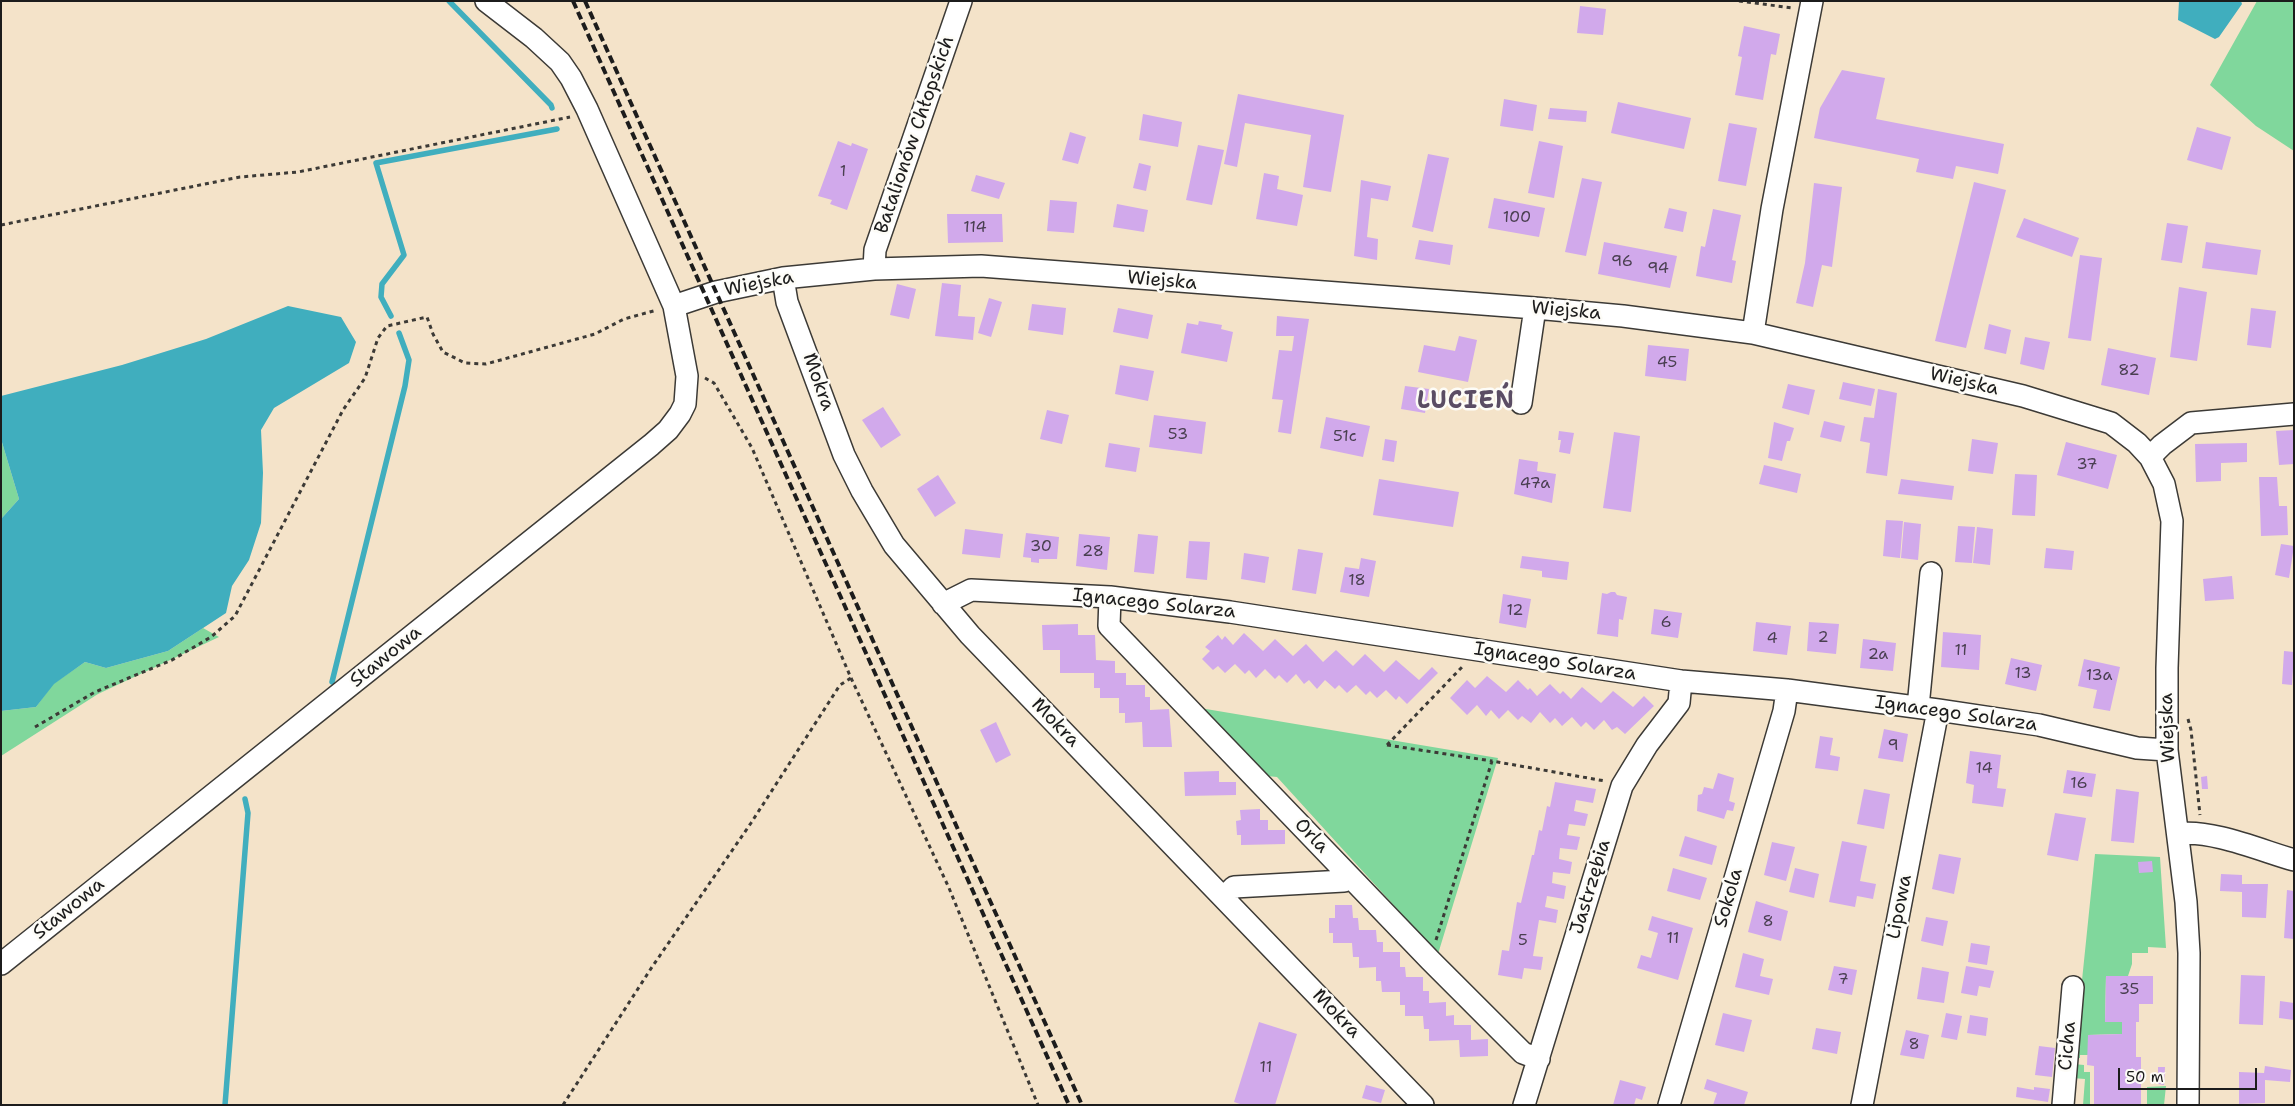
<!DOCTYPE html>
<html>
<head>
<meta charset="utf-8">
<style>
	body { margin:0 }
	#map { position:relative; width:2295px; height:1106px; overflow:hidden; background:#f4e3c9; font-family:"Shantell Sans",sans-serif }
	canvas { display:block }
	.frame { position:absolute; inset:0; border:2px solid #1c1c1c; pointer-events:none }
	.scale { position:absolute; left:2118px; top:1068px; width:139px; height:22px; box-sizing:border-box; border:2px solid #1c1c1c; border-top:0; padding-left:6px; font-size:15px; line-height:18px; white-space:nowrap; color:#1c1c1c; -webkit-text-stroke:4px #fdfcf7; paint-order:stroke }
</style>
</head>
<body>
<div id="map">
<canvas width="2295" height="1106"></canvas>
<div class="frame"></div>
<div class="scale">50 m</div>
</div>
<script>
const g = document.querySelector('canvas').getContext('2d');
g.lineJoin = 'round';
function paint(path, color) { g.fillStyle = color; g.fill(path, 'evenodd'); }
function strokePath(path, color, width, dash) { g.strokeStyle = color; g.lineWidth = width; g.lineCap = dash ? 'butt' : 'round'; g.setLineDash(dash || []); g.stroke(path); }
function write(font, color, halo, rows, align = 'center') {
  g.font = font + ' "Shantell Sans",sans-serif'; g.lineWidth = 5; g.setLineDash([]); g.textBaseline = 'middle'; g.strokeStyle = halo; g.fillStyle = color; for (const [text, x, y, turn = 0] of rows) {
    g.save(); g.translate(x, y); g.rotate((+turn || 0) * Math.PI / 180); g.textAlign = isNaN(turn) ? turn : align; if (halo) g.strokeText(text, 0, 0); g.fillText(text, 0, 0); g.restore();
  }
}
const green = new Path2D(`
	M2257,1H2294V151L2256,126L2210,85Z
	M1,439L19,499L1,519Z
	M203,628L219,637L98,694L1,756V711L36,707L53,684L85,662L106,668L168,651Z
	M1200,708L1498,758L1438,954L1277,777L1267,776Z
	M2095,854L2160,857L2166,948L2148,947V953H2132V964L2128,976H2106L2105,1022H2122V1034L2088,1035V1055H2080V1058H2074Z
	M2073,1064L2084,1065V1072H2090V1105H2083L2085,1079L2072,1078Z
	M2166,1086L2164,1105H2147V1087Z`);
const water = new Path2D(`
	M2179,1H2241L2242,4L2219,37L2215,39L2178,20Z
	M288,306L341,317L356,342L349,363L274,408L261,430L263,473L261,523L249,560L232,586L226,613L168,651L106,668L85,662L54,684L36,707L1,711V519L19,499L1,439V396L122,365L206,339Z`);
const stream = new Path2D(`
	M449,1L551,105L552,108
	M391,316L381,297L382,284L404,255L376,163L557,129
	M332,682L405,386L409,360L399,333
	M225,1105L248,813L245,799`);
const building = new Path2D(`
	M1580,6L1606,9L1603,35L1577,33Z
	M1744,26L1780,34L1776,55L1771,54L1763,100L1735,95L1742,57L1738,56Z
	M1842,70L1885,78L1876,119L2004,144L1998,174L1956,166L1953,179L1916,172L1919,159L1814,138L1820,108Z
	M1238,94L1344,115L1331,192L1303,187L1311,135L1245,123L1237,167L1224,164Z
	M1504,99L1537,105L1533,131L1500,126Z
	M1618,102L1691,118L1684,149L1611,133Z
	M1550,108L1587,111L1586,122L1548,119Z
	M1143,114L1182,122L1178,147L1139,140Z
	M1729,123L1757,128L1746,186L1718,181Z
	M2197,127L2231,137L2222,170L2187,160Z
	M1070,132L1086,137L1078,164L1062,160Z
	M838,141L851,146L852,143L868,149L847,210L830,204L832,200L818,196Z
	M1539,141L1563,146L1554,198L1528,193Z
	M1198,145L1224,150L1212,205L1186,200Z
	M1428,154L1449,158L1433,232L1412,227Z
	M1139,163L1151,166L1146,191L1133,188Z
	M1264,173L1279,176L1277,189L1303,195L1297,226L1256,219Z
	M976,175L1005,183L999,199L971,191Z
	M1582,178L1602,182L1586,256L1565,252Z
	M1361,180L1391,186L1388,201L1371,198L1367,237L1378,239L1377,260L1354,256Z
	M1974,182L2006,190L1966,348L1935,341Z
	M1814,183L1842,187L1832,267L1822,265L1813,307L1796,303L1805,263Z
	M1494,198L1545,208L1539,237L1488,228Z
	M1050,200L1077,202L1074,233L1047,231Z
	M1117,204L1148,210L1144,232L1113,227Z
	M1669,208L1687,212L1683,232L1664,228Z
	M1713,209L1741,215L1732,260L1736,261L1732,283L1696,276L1701,246L1705,247Z
	M947,214H1002L1003,242L948,243Z
	M2024,218L2079,238L2072,257L2016,237Z
	M2167,223L2188,226L2182,263L2161,260Z
	M1419,240L1453,245L1450,265L1415,259Z
	M1604,242L1677,256L1670,288L1598,274Z
	M2206,242L2261,250L2257,275L2202,268Z
	M2080,255L2102,258L2091,341L2068,338Z
	M942,283L961,285L958,316L975,317L973,340L935,336Z
	M897,284L916,289L909,319L890,315Z
	M2179,287L2207,292L2197,361L2170,357Z
	M989,298L1002,302L991,337L978,333Z
	M1032,304L1066,308L1063,335L1028,330Z
	M1118,308L1153,315L1148,339L1113,332Z
	M2251,308L2276,311L2271,348L2247,345Z
	M1277,316L1309,319L1291,434L1278,432L1283,400L1272,399L1279,350L1292,351L1294,336H1276Z
	M1199,321L1222,325L1221,329L1233,332L1227,362L1181,353L1187,323L1198,325Z
	M1989,324L2011,330L2006,354L1984,349Z
	M1459,336L1477,340L1468,382L1418,372L1424,345L1455,351Z
	M2025,337L2050,342L2044,370L2020,364Z
	M1648,345L1689,349L1686,381L1645,376Z
	M2108,348L2156,358L2149,395L2101,385Z
	M1120,365L1154,371L1148,401L1115,394Z
	M1843,382L1875,389L1871,406L1839,399Z
	M1788,384L1815,390L1809,415L1782,408Z
	M1405,386L1429,389L1425,413L1401,409Z
	M1878,389L1897,393L1887,476L1866,473L1870,443L1860,441L1864,417L1874,418Z
	M883,407L901,435L881,448L862,420Z
	M1047,410L1069,415L1062,444L1040,439Z
	M1154,415L1206,422L1202,454L1149,447Z
	M1326,417L1370,426L1363,457L1320,448Z
	M1824,421L1845,426L1841,442L1820,437Z
	M1774,422L1794,428L1790,441H1787L1782,461L1768,458Z
	M2294,430V464L2279,465L2276,431Z
	M1559,431L1574,433L1570,454L1559,452L1561,440H1558Z
	M1614,432L1640,436L1631,512L1603,508Z
	M1385,439L1397,441L1394,462L1382,460Z
	M1972,439L1998,443L1993,474L1968,471Z
	M2066,442L2117,455L2108,489L2057,475Z
	M1109,443L1140,448L1136,472L1105,467Z
	M2247,443V462L2221,463V481L2196,482L2195,444Z
	M1519,459L1538,462L1537,471L1556,474L1552,503L1514,494Z
	M1764,465L1801,474L1797,493L1759,484Z
	M2015,474L2037,475L2035,516L2012,515Z
	M938,475L956,503L935,517L917,489Z
	M2259,477H2277L2279,506H2287L2288,535L2261,536Z
	M1379,479L1459,492L1453,527L1373,515Z
	M1901,479L1954,486L1952,500L1898,494Z
	M1886,520L1903,521L1900,558L1883,556Z
	M1904,522L1921,524L1918,560L1901,558Z
	M1958,526L1975,527L1972,563L1955,562Z
	M1977,527L1993,529L1990,565L1973,563Z
	M965,529L1003,534L1000,558L962,554Z
	M1026,533L1059,537L1057,559H1039V563L1031,562V558L1023,557Z
	M1079,534L1110,537L1107,570L1076,566Z
	M1138,534L1158,536L1154,574L1134,572Z
	M1189,541L1210,542L1207,580L1186,578Z
	M2281,544L2294,546L2289,578L2275,575Z
	M2046,548L2074,551L2072,570L2044,568Z
	M1298,549L1323,553L1316,594L1292,590Z
	M1244,553L1269,557L1265,583L1241,579Z
	M1522,556L1569,562L1567,580L1542,577V571L1520,568Z
	M1361,558L1376,561L1369,597L1340,592L1345,567L1359,569Z
	M2232,576L2234,599L2205,601L2203,579Z
	M1611,592H1615L1617,595L1627,597L1623,620L1619,619L1618,637L1597,634L1602,593L1607,594Z
	M1503,594L1531,599L1526,628L1499,623Z
	M1654,609L1682,613L1678,638L1651,634Z
	M1756,622L1791,626L1787,655L1753,651Z
	M1809,622L1839,624L1836,654L1807,651Z
	M1078,624V635H1095L1096,660L1115,661V673H1126V685H1145V697H1150V710L1169,709L1172,747H1143L1142,722L1125,723V713H1119V698H1100V688H1094V673H1060V650H1043L1042,625Z
	M1943,632L1981,635L1979,670L1941,667Z
	M1244,633L1263,651L1275,639L1293,656L1306,644L1323,662L1336,650L1353,666L1365,654L1384,672L1396,660L1419,680L1432,667L1438,673L1407,704L1399,696L1396,700L1386,690L1377,698L1370,691L1366,695L1356,685L1347,693L1339,685L1335,689L1325,680L1317,689L1309,680L1304,684L1296,674L1287,683L1279,675L1275,679L1265,669L1256,678L1249,670L1245,674L1235,664L1225,673L1218,666L1213,670L1202,659L1210,651L1205,647L1218,635L1222,640L1225,636L1233,645Z
	M1863,639L1896,643L1893,671L1860,668Z
	M2284,651L2294,652L2292,685L2282,684Z
	M2011,658L2042,665L2036,691L2005,684Z
	M2084,659L2120,667L2110,711L2093,708L2097,690L2078,686Z
	M1487,676L1506,692L1518,680L1528,690L1530,688L1537,696L1550,684L1560,694L1563,691L1571,699L1582,687L1601,703L1613,691L1633,707L1644,696L1654,706L1625,734L1617,727L1612,730L1604,720L1594,730L1586,722L1581,727L1572,717L1562,726L1555,718L1550,723L1540,712L1531,723L1522,716L1518,720L1508,710L1499,719L1491,710L1486,716L1477,705L1467,715L1450,698L1467,680L1475,688Z
	M996,722L1011,755L996,763L980,730Z
	M1884,729L1908,734L1903,762L1878,758Z
	M1820,736L1833,738L1830,755L1840,757L1838,771L1815,768Z
	M1970,751L2001,755L1997,788L2006,789L2003,807L1972,803L1974,785L1966,783Z
	M2067,770L2096,774L2092,797L2063,793Z
	M1219,771V782H1236V795L1185,796L1184,772Z
	M1718,773L1734,778L1729,801L1735,803L1733,811L1727,810L1724,819L1697,811L1698,795L1702,794L1704,787L1713,789Z
	M2207,776L2208,789H2202L2201,777Z
	M1555,782L1596,789L1593,803L1576,800L1574,811L1588,814L1585,826L1569,824L1567,835L1580,837L1577,850L1560,848L1559,859L1572,862L1570,874L1553,872L1552,883L1566,886L1564,899L1547,896L1545,907L1558,910L1556,923L1539,920L1533,956L1543,957L1541,970L1524,968L1522,979L1498,975L1502,950L1509,951L1517,902L1521,903L1532,855H1534L1539,830L1542,831L1547,806L1550,807Z
	M1864,789L1890,794L1884,829L1857,824Z
	M2116,789L2139,792L2134,843L2111,841Z
	M1260,809V820H1268V830H1285V844L1241,845V835H1237L1236,821L1241,820L1240,810Z
	M2055,813L2086,818L2078,861L2047,855Z
	M1685,836L1717,846L1712,865L1679,856Z
	M1842,841L1867,846L1860,881L1876,884L1873,899L1857,896L1855,907L1829,902Z
	M1772,842L1795,847L1786,881L1764,875Z
	M1939,854L1961,858L1954,894L1932,889Z
	M2152,861L2153,872L2139,873L2138,862Z
	M1673,868L1707,878L1700,900L1667,891Z
	M1795,868L1819,874L1814,898L1789,892Z
	M2221,874L2242,875V884H2268L2266,918L2242,917V892L2220,891Z
	M2287,890L2294,891V939L2284,938Z
	M1756,901L1788,911L1781,941L1748,932Z
	M1335,905H1352L1353,918H1358L1359,930H1376L1377,942H1383V952H1400V967H1405L1406,977H1423V991H1429V1003L1446,1002V1016L1454,1015V1025H1471V1040L1488,1039V1056L1460,1057L1459,1040L1429,1041V1029H1424L1423,1016H1405V1005H1400V992H1382L1381,981H1376V967L1359,968V957H1353L1352,943H1333V933H1329V918H1335Z
	M1652,916L1693,928L1678,980L1637,968L1641,955L1651,958L1658,933L1648,930Z
	M1926,917L1948,921L1943,946L1921,941Z
	M1971,943L1990,946L1987,965L1968,962Z
	M1743,953L1764,959L1760,976L1773,979L1769,995L1735,987Z
	M1834,966L1857,970L1852,995L1828,990Z
	M1966,966L1994,971L1990,988L1979,986L1977,996L1961,993Z
	M1922,967L1949,972L1944,1003L1917,999Z
	M2241,975L2265,976L2263,1025L2239,1024Z
	M2106,976H2153V1004H2139V1022H2136V1057H2141V1105H2094V1066L2087,1065L2088,1035L2122,1034V1022H2105Z
	M2280,1001L2294,1003V1020L2279,1018Z
	M1723,1013L1752,1020L1744,1052L1715,1045Z
	M1946,1013L1962,1016L1957,1040L1941,1037Z
	M1970,1015L1988,1018L1986,1036L1967,1033Z
	M1259,1022L1297,1034L1275,1105H1243L1234,1102Z
	M1816,1028L1841,1032L1837,1054L1812,1049Z
	M1906,1030L1929,1035L1924,1059L1900,1055Z
	M2039,1046L2055,1048L2052,1077L2035,1075Z
	M2265,1066L2291,1070L2290,1082L2265,1080V1103L2239,1104V1072L2264,1073Z
	M2158,1067H2165L2164,1085L2158,1084Z
	M1707,1079L1748,1092L1744,1105H1713L1717,1093L1704,1089Z
	M1620,1080L1646,1087L1642,1100L1636,1098L1634,1105H1613Z
	M1366,1085L1385,1090L1381,1103L1362,1098Z
	M2017,1087L2034,1090V1087L2050,1089L2048,1102L2016,1097Z`);
const path = new Path2D(`
	M1739,1L1793,8
	M1,225L240,177L298,172L570,117
	M705,378L714,383L752,448L851,678L949,888L1038,1105
	M2188,719L2191,730L2200,815
	M35,727L95,692L172,660L211,637L235,616L343,410L365,378L378,338L387,326L427,317L433,334L443,352L465,363L486,364L595,334L624,319L657,310
	M1387,745L1463,666
	M1387,745L1492,761
	M1436,940L1492,761L1605,781
	M563,1105L652,967L751,823L840,685L851,678`);
const minor = new Path2D(`
	M874,269L875,250L961,1
	M783,278L787,302L844,455L862,491L894,545L970,635L1423,1105
	M674,306L716,292L783,278L874,269L981,266L1535,308L1623,316L1753,333L2023,396L2111,423L2137,443L2150,457L2164,484L2172,521L2167,668V750L2186,902L2189,953L2188,1105
	M1753,333L1772,209L1812,1
	M1521,403L1535,308
	M2150,457L2162,445L2191,423L2294,414
	M1110,597L1109,626L1430,960L1523,1053L1539,1059
	M943,604L971,590L1110,597L1230,612L1681,681L1787,690L1938,710L2039,725L2137,748L2167,750
	M1918,707L1931,573
	M2178,834C2211,829 2262,851 2294,860
	M1224,897L1234,887L1344,881L1350,877
	M1,964L651,445L668,430L680,414L685,404L687,376L674,306L587,109L571,78L560,62L534,38L486,1
	M1524,1105L1622,786L1647,745L1679,703L1681,681
	M1669,1105L1784,711L1787,690
	M1862,1105L1938,710
	M2063,1105L2073,987`);
const rail = new Path2D(`
	M573,1L1069,1105
	M585,1L1082,1105`);
const numberNames = [
	["1",843,172],
	["100",1517,218],
	["114",975,228],
	["96",1622,262],
	["94",1658,269],
	["45",1667,363],
	["82",2129,371],
	["53",1178,435],
	["51c",1345,437],
	["37",2087,465],
	["47a",1535,484],
	["30",1041,547],
	["28",1093,552],
	["18",1357,581],
	["12",1515,611],
	["6",1666,623],
	["2",1823,638],
	["4",1772,639],
	["11",1961,651],
	["2a",1878,655],
	["13",2023,674],
	["13a",2099,676],
	["9",1893,746],
	["14",1984,769],
	["16",2079,784],
	["8",1768,922],
	["11",1673,939],
	["5",1523,941],
	["7",1843,980],
	["35",2129,990],
	["8",1914,1045],
	["11",1266,1068]
];
const streetNames = [
	["Batalionów Chłopskich",915,135,-71],
	["Wiejska",1162,281,5],
	["Wiejska",759,284,-11],
	["Wiejska",1566,311,5],
	["Mokra",818,382,70],
	["Wiejska",1964,382,13],
	["Ignacego Solarza",1154,604,6],
	["Stawowa",386,657,-39],
	["Ignacego Solarza",1555,662,9],
	["Ignacego Solarza",1956,714,8],
	["Mokra",1055,723,46],
	["Wiejska",2168,728,-92],
	["Orla",1311,836,46],
	["Jastrzębia",1591,887,-73],
	["Sokola",1729,898,-74],
	["Lipowa",1900,907,-79],
	["Stawowa",69,909,-39],
	["Mokra",1336,1014,46],
	["Cicha",2068,1046,-85]
];
const districtNames = [
	["LUCIEŃ",1466,402]
];
paint(green, '#80d79c');
paint(water, '#40aebe');
strokePath(stream, '#40aebe', 5.5);
paint(building, '#d1a9eb');
strokePath(minor, '#3c3a36', 24);
strokePath(path, '#3c3a36', 3, [4, 4]);
strokePath(minor, '#fff', 21);
strokePath(rail, '#1c1c1c', 4, [8, 4]);
write('16px', '#493f50', null, numberNames);
write('19px', '#1c1c1c', '#fdfcf7', streetNames);
g.letterSpacing = '1px';
write('bold 24px', '#5b4d64', '#fdfcf7', districtNames);
g.letterSpacing = '0px';
</script>
</body>
</html>
